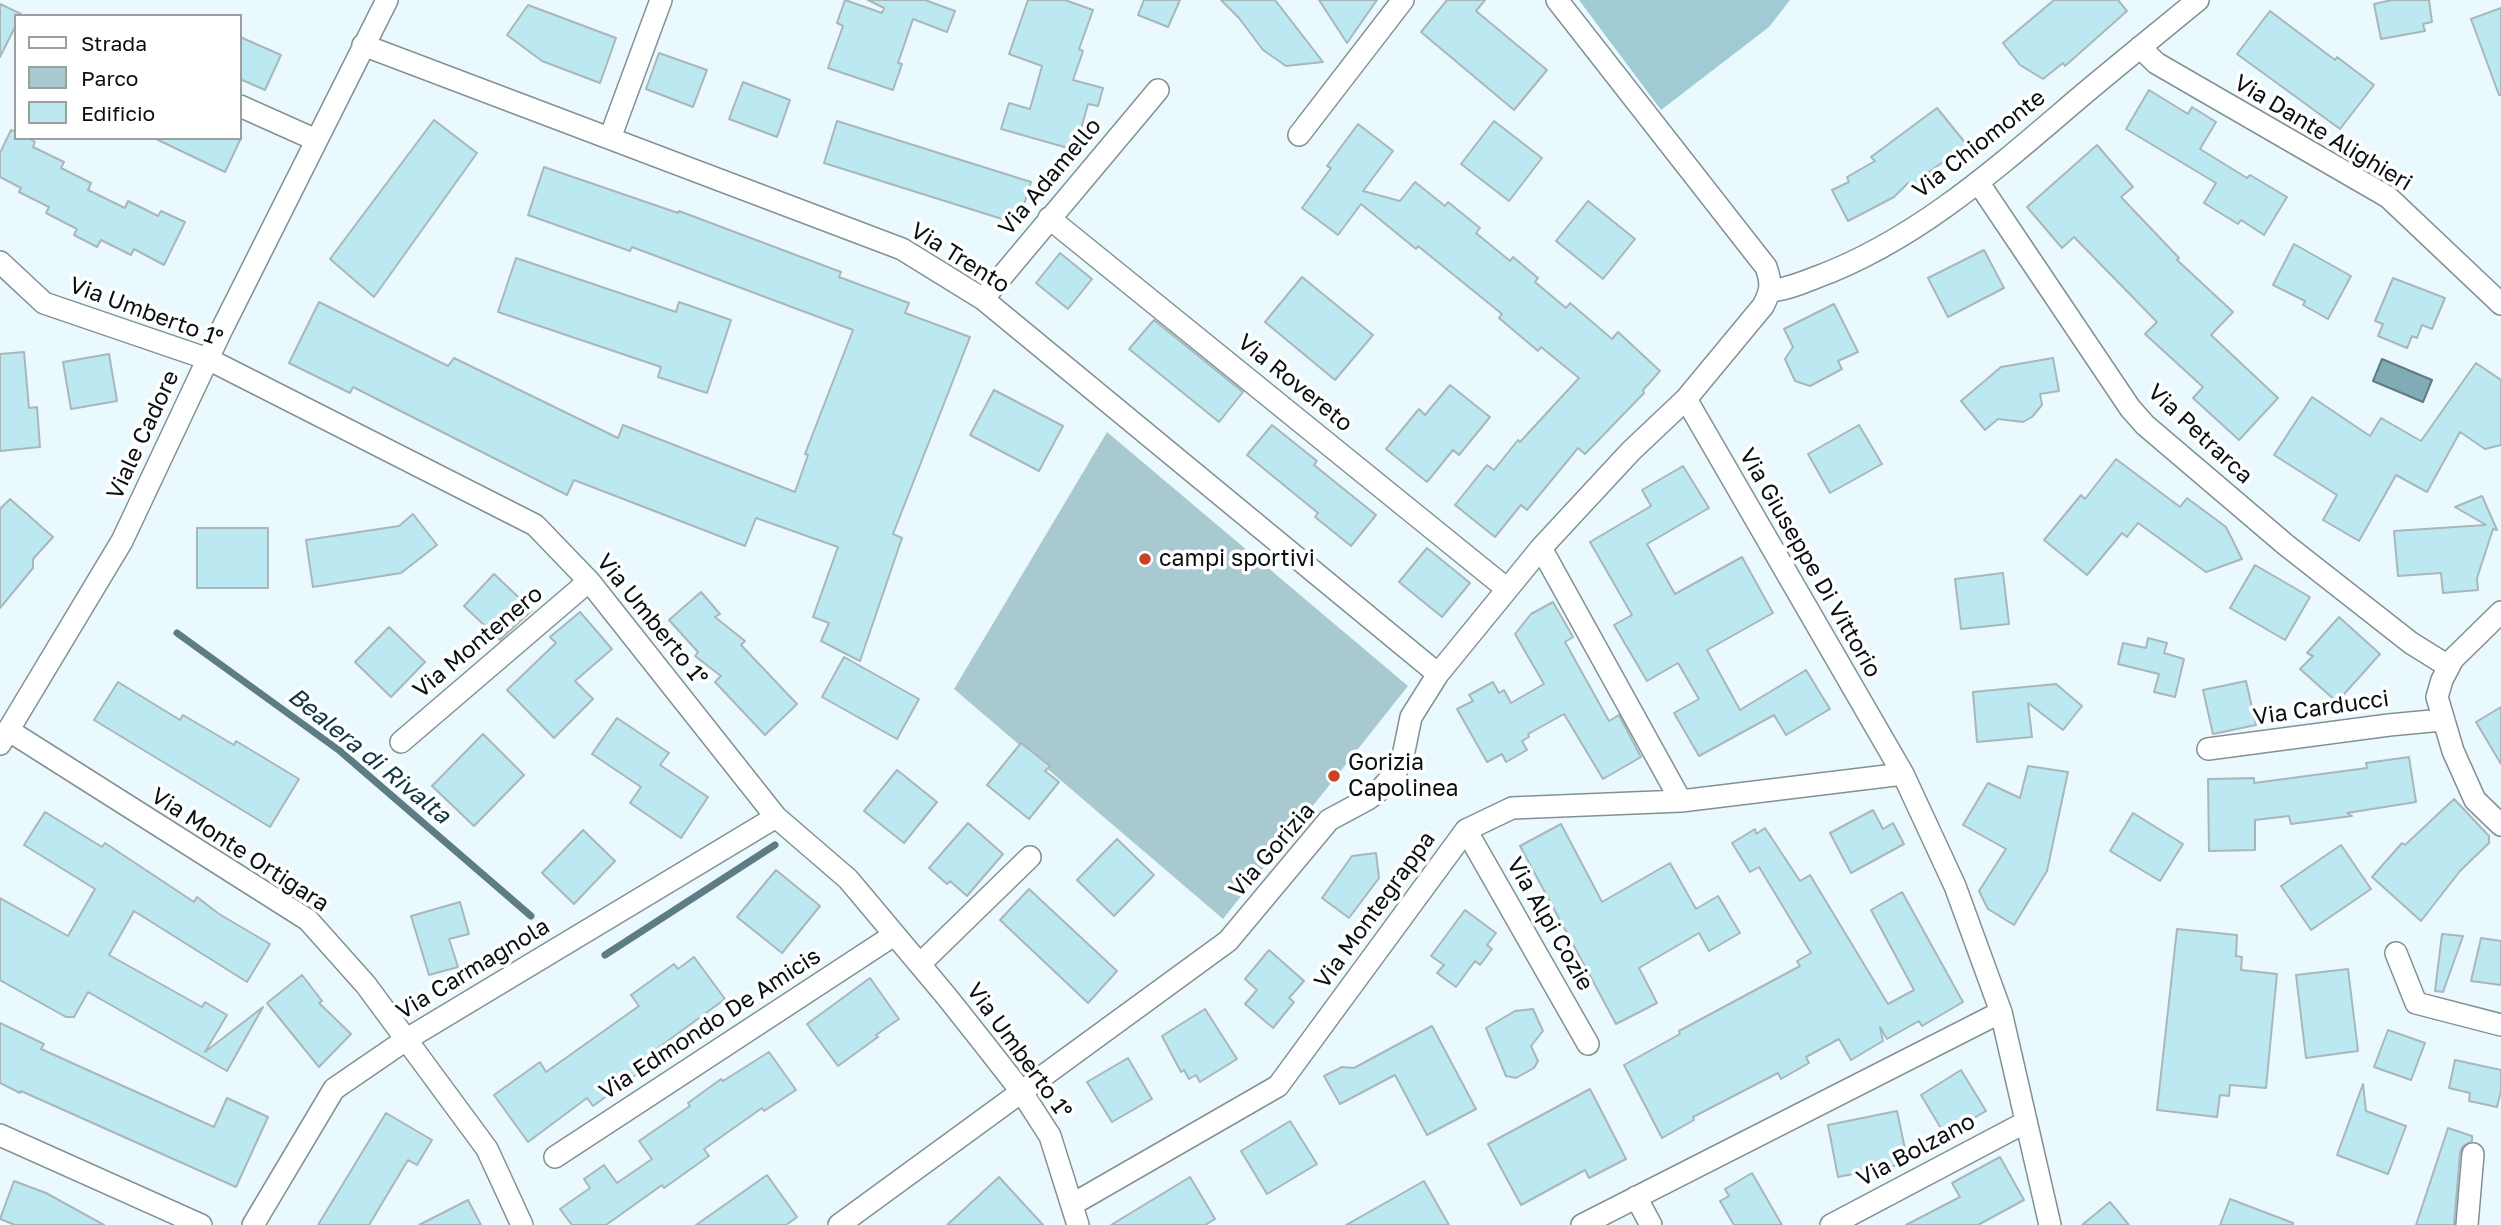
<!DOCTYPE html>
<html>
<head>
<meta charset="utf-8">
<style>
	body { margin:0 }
	#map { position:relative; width:2501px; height:1225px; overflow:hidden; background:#eaf9fd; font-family:"Golos Text",sans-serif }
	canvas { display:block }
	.legend { position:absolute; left:14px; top:14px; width:228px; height:126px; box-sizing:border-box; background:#fff; border:2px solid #9d9f9f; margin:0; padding:9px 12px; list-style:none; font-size:21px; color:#0a0f10 }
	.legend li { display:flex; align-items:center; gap:14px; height:35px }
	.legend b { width:35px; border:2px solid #9d9f9f }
</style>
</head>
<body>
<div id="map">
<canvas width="2501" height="1225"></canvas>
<ul class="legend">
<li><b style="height:9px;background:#fff"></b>Strada</li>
<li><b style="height:19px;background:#a9c9d1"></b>Parco</li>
<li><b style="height:19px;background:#bce8f2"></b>Edificio</li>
</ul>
</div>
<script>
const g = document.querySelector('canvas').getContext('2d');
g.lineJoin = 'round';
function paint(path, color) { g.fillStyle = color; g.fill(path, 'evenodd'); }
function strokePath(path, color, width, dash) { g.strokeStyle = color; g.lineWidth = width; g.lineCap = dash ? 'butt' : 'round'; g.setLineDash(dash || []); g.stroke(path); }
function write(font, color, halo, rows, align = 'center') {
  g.font = font + ' "Golos Text",sans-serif'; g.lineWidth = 7; g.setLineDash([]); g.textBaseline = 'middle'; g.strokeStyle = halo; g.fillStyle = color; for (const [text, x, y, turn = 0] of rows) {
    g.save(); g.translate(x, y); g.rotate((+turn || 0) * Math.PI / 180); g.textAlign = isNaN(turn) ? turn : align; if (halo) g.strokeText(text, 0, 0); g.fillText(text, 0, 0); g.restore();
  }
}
const green = new Path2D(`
	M1107,432L1408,686L1223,919L954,689Z`);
const forest = new Path2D(`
	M1579,0H1790L1769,27L1661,110Z`);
const water = new Path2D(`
	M2382,359L2432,380L2423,402L2373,381Z`);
const stream = new Path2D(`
	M177,633L340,751L531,916
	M605,955L775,845`);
const building = new Path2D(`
	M845,0L882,13L884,8L868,0H925L955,11L947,32L913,19L898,63L902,64L893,90L828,68L843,26L837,23Z
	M1028,0H1065L1093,10L1079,49L1083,51L1073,80L1103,88L1098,106L1088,104L1075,150L1001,129L1009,103L1030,109L1042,66L1009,54Z
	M1144,0H1180L1168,27L1138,15Z
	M1221,0H1275L1323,62L1286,66L1263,50L1239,18Z
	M1319,0H1377L1347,43Z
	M1447,0H1485L1476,11L1547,70L1514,110L1421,32Z
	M2054,0H2118L2127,11L2065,66L2063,63L2043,79L2020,65L2003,43Z
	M2392,0H2429L2432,22L2423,24L2425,31L2381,39L2374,4Z
	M0,4L21,14L16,16V25L0,57Z
	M528,5L616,38L600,83L542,61L507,35Z
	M2501,8V95H2499L2471,19Z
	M2270,11L2335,60L2337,57L2374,85L2340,129L2237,54Z
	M240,37L281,55L265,90L240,79Z
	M659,53L707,70L693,107L646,89Z
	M743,82L790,100L777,137L729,119Z
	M2149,90L2188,114L2192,107L2216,122L2200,149L2247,178L2250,175L2287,197L2264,235L2241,220L2238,224L2204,203L2216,183L2126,129Z
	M1937,108L1967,145L1929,172L1931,174L1913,189L1908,183L1894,197L1848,221L1832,190L1849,182L1847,177L1875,161L1871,157Z
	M434,120L477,153L374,297L330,259Z
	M837,121L1031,182L1018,224L824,163Z
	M1494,121L1542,158L1509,201L1461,164Z
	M1358,124L1393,151L1363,191L1400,201L1415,182L1445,206L1448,202L1480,228L1476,233L1510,261L1513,257L1538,278L1535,282L1566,308L1570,303L1612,339L1618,332L1660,371L1643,390L1644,393L1585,454L1578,448L1527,510L1521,505L1495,537L1455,505L1487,465L1494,470L1518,440L1520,442L1579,378L1541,347L1538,351L1499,318L1502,314L1418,246L1416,249L1361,204L1338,235L1302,208L1331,168L1327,166Z
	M11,130L16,132V138H28L35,142L33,147L64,162L61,168L91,183L88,190L125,208L128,201L158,216L161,211L185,222L164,265L134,249L131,255L101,240L97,247L74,235L77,229L46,213L49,207L19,192L21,188L0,177V153Z
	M154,138H241L225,172Z
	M2097,145L2133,187L2121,197L2179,258L2177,260L2233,312L2211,335L2278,398L2239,440L2193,398L2203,387L2145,334L2157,322L2074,237L2062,248L2027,207Z
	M544,167L678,213L679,211L841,272L839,277L909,303L905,313L970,337L893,534L902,538L860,661L821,641L829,623L813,617L838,547L756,518L745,546L574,480L567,495L353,387L350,393L289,363L319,302L448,366L454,358L618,438L623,425L795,492L808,455L805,454L853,330L632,247L630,251L528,215Z
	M1588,201L1635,239L1603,279L1556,241Z
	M2294,244L2351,276L2328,319L2303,305L2305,301L2273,285Z
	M1984,250L2004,288L1948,317L1928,278Z
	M1060,253L1092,279L1068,309L1036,283Z
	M516,258L676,312L679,302L731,320L707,393L658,377L661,367L498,312Z
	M1302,277L1373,335L1335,380L1265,322Z
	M2393,278L2445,298L2432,329L2422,325L2417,338L2412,336L2407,348L2378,336L2383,324L2375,321Z
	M1834,304L1858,352L1838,361L1842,369L1810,386L1795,381L1785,359L1793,347L1784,329Z
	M1154,320L1243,392L1219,422L1129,349Z
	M24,352L29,408L37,407L40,447L0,451V354Z
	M109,354L117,401L71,409L63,362Z
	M2053,358L2059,391L2040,394L2042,405L2032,417L2023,422L1998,419L1985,430L1961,401L2001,367Z
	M2476,363L2501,380V445L2485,449L2460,432L2427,492L2396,475L2359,541L2323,520L2337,495L2274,455L2312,397L2370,436L2381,418L2421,441Z
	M1450,385L1490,417L1459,455L1453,450L1427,482L1386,449L1419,409L1425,415Z
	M994,390L1063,426L1039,471L970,435Z
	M1272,425L1317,461L1314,465L1376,515L1351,546L1315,517L1318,513L1247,455Z
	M1859,425L1882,464L1830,493L1808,454Z
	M2116,459L2180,507L2187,498L2226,527L2242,559L2206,572L2138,523L2127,537L2122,533L2087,575L2044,540L2081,495L2085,499Z
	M1683,466L1709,508L1647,544L1675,594L1742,557L1773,613L1707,650L1740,710L1806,670L1830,709L1786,735L1774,715L1699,756L1674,713L1699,699L1678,663L1647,681L1614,625L1632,615L1590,542L1651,506L1642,490Z
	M2482,496L2497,530L2493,529L2477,578L2478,590L2443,593L2441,573L2398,576L2394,531L2486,525L2455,507Z
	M10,499L53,537L33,559V568L0,608V509Z
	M413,514L437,545L401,573L313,587L306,540L399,526Z
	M197,528H268V588H197Z
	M1427,548L1470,583L1442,617L1399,582Z
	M2255,565L2310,597L2285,640L2230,608Z
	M2003,573L2009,624L1961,629L1955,579Z
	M494,574L532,610L500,640L464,606Z
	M701,592L720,614L715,617L745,641L741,645L797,704L765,735L715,682L721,676L695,656L698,652L669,620Z
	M1553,602L1573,637L1565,642L1609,721L1619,715L1641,757L1603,779L1564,714L1528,734L1529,737L1522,741L1527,750L1506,762L1502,754L1487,762L1457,709L1473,701L1469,695L1493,682L1499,693L1504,690L1511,703L1544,684L1515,634L1531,614Z
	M580,612L612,649L575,681L593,699L554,738L507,690L556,643L550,637Z
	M2339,617L2380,654L2337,702L2300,669L2313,656L2307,653Z
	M389,627L425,662L391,697L355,662Z
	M2148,638L2167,643L2164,653L2184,659L2175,697L2154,692L2159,674L2118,664L2123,643L2146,648Z
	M844,657L919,699L897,739L822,697Z
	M2246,681L2256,725L2213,734L2203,690Z
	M118,682L180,720L183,715L234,745L236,741L299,779L270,827L94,720Z
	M2056,684L2082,706L2063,730L2028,703L2032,737L1977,742L1973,692Z
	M2501,707V764L2476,722Z
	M617,718L669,753L660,765L708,797L681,838L630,803L641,787L592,754Z
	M483,734L524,775L474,826L432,786Z
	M1021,743L1050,766L1045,771L1059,782L1029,819L987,785Z
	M2409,757L2416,802L2347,813L2352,816L2291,824L2289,816L2255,820V850L2209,851L2208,779L2254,778V783L2367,768L2366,763Z
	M2028,766L2068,772L2047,871L2014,925L1988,909L1979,891L2006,849L1963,825L1988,783L2020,798Z
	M897,770L937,802L904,843L864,811Z
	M2454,799L2489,836V843L2460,871L2421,921L2372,877L2402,843L2405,845Z
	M1873,810L1883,829L1893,823L1904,844L1851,873L1830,833Z
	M45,812L102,847L105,843L194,902L197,897L219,914L270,944L247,982L134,911L109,955L202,1007L205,1002L227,1015L205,1052L263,1007L227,1071L88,992L74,1017H66L0,980V898L68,936L95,889L24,845Z
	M2133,813L2183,844L2160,881L2110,851Z
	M968,823L1003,854L967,896L950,881L947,884L929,868Z
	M1561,824L1602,902L1670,863L1696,909L1718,896L1740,933L1709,951L1699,933L1639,968L1657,1003L1616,1024L1520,846Z
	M1765,828L1800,881L1810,875L1888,1004L1914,990L1871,910L1902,892L1963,1002L1922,1026L1919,1021L1887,1039L1880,1027L1883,1041L1851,1060L1839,1039L1806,1057L1809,1063L1781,1079L1778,1073L1693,1117L1694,1120L1662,1138L1624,1065L1680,1034L1679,1031L1800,966L1797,961L1811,953L1759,867L1750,872L1732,843L1755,829L1756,834Z
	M583,830L615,861L574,904L542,873Z
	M1117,839L1154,875L1114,916L1077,880Z
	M2341,845L2371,889L2311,930L2281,886Z
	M1376,853L1379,878L1349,918L1322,898L1352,856Z
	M776,870L820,906L782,953L737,917Z
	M1029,889L1117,971L1088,1003L1000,920Z
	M460,902L469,934L449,939L458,967L429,975L411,916Z
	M1465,910L1496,933L1487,945L1492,949L1480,965L1475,961L1456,987L1437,973L1444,965L1431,956Z
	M2177,929L2237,935L2236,956L2242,957L2241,970L2277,974L2266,1088L2230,1085L2229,1096L2220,1095L2217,1117L2157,1110Z
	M2442,934L2463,936L2443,992L2435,991Z
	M2481,938L2501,941V985L2471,981Z
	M1269,950L1304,981L1289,998L1294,1002L1273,1028L1245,1004L1257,990L1245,979Z
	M694,957L725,999L643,1059L648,1066L593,1106L587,1098L528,1142L494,1095L540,1062L546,1072L639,1006L631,995L674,964L678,969Z
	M2348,969L2358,1051L2306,1058L2296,975Z
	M302,975L322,1001L319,1003L351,1034L319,1067L267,1003Z
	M870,978L899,1019L876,1035L878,1037L838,1066L807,1024Z
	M1205,1009L1237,1059L1200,1082L1196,1075L1189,1079L1184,1070L1181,1072L1162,1036Z
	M1533,1009L1543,1031L1531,1046L1538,1061L1534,1068L1516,1078L1506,1076L1486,1028L1515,1011Z
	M0,1023L44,1044L41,1049L214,1127L227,1098L268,1117L236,1187L21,1091L20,1093L0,1083Z
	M1432,1026L1476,1109L1427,1135L1395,1075L1340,1104L1324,1076L1342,1067L1354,1068Z
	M2388,1030L2425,1043L2411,1080L2374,1067Z
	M769,1052L796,1090L764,1111L762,1108L704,1149L709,1156L664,1188L662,1185L606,1225H572L560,1209L590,1188L584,1179L604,1165L617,1183L652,1159L639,1141L690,1106L688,1103L721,1079L723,1081Z
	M1128,1058L1152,1099L1112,1122L1087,1082Z
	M2455,1060L2501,1070V1091L2497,1107L2469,1101L2470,1093L2449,1088Z
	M1961,1070L1986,1111L1945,1135L1921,1095Z
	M2363,1084L2366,1111L2406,1126L2388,1174L2337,1155Z
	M1590,1089L1626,1159L1589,1178L1585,1170L1521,1205L1488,1144Z
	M1897,1111L1908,1163L1838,1177L1828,1125Z
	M386,1113L432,1140L417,1165L408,1160L369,1225H318Z
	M1290,1121L1317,1164L1267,1194L1241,1151Z
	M2448,1128L2472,1136V1141L2463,1146L2460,1153L2454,1225H2416Z
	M2000,1157L2024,1200L1978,1225H1906L1960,1197L1952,1183Z
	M1752,1173L1782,1225H1734L1720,1201L1729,1196L1725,1189Z
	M767,1175L797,1217L786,1225H696Z
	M999,1177L1043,1225H947Z
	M1190,1177L1215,1219L1205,1225H1111Z
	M14,1181L46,1193L104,1225H15L0,1219Z
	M1424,1181L1449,1225H1346Z
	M2230,1199L2293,1223V1225H2220Z
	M468,1200L481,1225H419Z
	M2110,1202L2129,1225H2082Z`);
const minor = new Path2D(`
	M363,45L902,249L983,299L1438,674
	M2140,47L2156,63L2388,197L2501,304
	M240,106L316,140
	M1299,135L1403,0
	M610,138L661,0
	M1978,182L2130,408L2145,425L2286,545L2411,643L2448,666
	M1049,218L1507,589
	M0,262L44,303L208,359L535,525L589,581L776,817L848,879L947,997L985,1045L1021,1091L1050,1136L1078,1225
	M1771,291C1787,289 1802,283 1817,277C1917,240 1998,167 2079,98C2118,65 2158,33 2198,0
	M983,299L1158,90
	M1686,399L1903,774L1955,886L2001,1012L2050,1225
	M1541,548L1681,801
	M2501,612L2453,659L2442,680L2437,697L2453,751L2475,800L2501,825
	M8,730L308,920L366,985L487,1149L522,1225
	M401,742L589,581
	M0,744L122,541L222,329L387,0
	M2208,749L2389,725L2442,720
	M1466,830L1588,1044
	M2396,953L2416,1003L2501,1025
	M920,964L1030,857
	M0,1135L201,1225
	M555,1157L894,935
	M1636,1197L1651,1225
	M1073,1204L1278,1086L1466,830L1512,808L1681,801L1903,774
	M253,1225L334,1089L407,1039L776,817
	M839,1225L1228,941L1329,820L1368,799L1381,789L1396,772L1403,756L1411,717L1438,674L1541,548L1631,451L1686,399L1763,306C1771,291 1772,284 1766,267L1557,0
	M1582,1225L2001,1012
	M1831,1225L2026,1122
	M2467,1225L2473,1154`);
const markers = [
	[1145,559,7,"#cb4125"],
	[1334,776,7,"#cb4125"]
];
const streetNames = [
	["Via Dante Alighieri",2323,133,31],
	["Via Chiomonte",1979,144,-38],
	["Via Adamello",1050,177,-50],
	["Via Trento",960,258,32],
	["Via Umberto 1°",146,312,20],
	["Via Rovereto",1295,383,39],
	["Via Petrarca",2200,434,43],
	["Viale Cadore",143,435,-65],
	["Via Giuseppe Di Vittorio",1810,563,60],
	["Via Umberto 1°",652,620,51],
	["Via Montenero",478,642,-40],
	["Via Carducci",2321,708,-8],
	["Via Monte Ortigara",240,850,33],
	["Via Gorizia",1272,850,-49],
	["Via Montegrappa",1375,910,-54],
	["Via Alpi Cozie",1550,924,60],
	["Via Carmagnola",473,969,-31],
	["Via Edmondo De Amicis",710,1024,-33],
	["Via Umberto 1°",1019,1051,54],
	["Via Bolzano",1916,1150,-28]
];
const poiNames = [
	["campi sportivi",1159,559],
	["Gorizia",1348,763],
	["Capolinea",1348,789]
];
const waterNames = [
	["Bealera di Rivalta",369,756,39]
];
paint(green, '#a9c9d1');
paint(forest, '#a0cbd4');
paint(water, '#81abb5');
strokePath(water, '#5d7c84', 2);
strokePath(stream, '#5d7c84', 7);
paint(building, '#bce8f2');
strokePath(building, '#a9b7bb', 2);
strokePath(minor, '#839194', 24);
strokePath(minor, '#fff', 21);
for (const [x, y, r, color] of markers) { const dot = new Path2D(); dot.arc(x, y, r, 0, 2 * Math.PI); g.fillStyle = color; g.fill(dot); strokePath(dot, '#fff', 2.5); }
write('23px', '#0a0f10', '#fff', streetNames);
write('23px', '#0a0f10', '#fff', poiNames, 'left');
write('italic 24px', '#103840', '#fff', waterNames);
</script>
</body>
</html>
